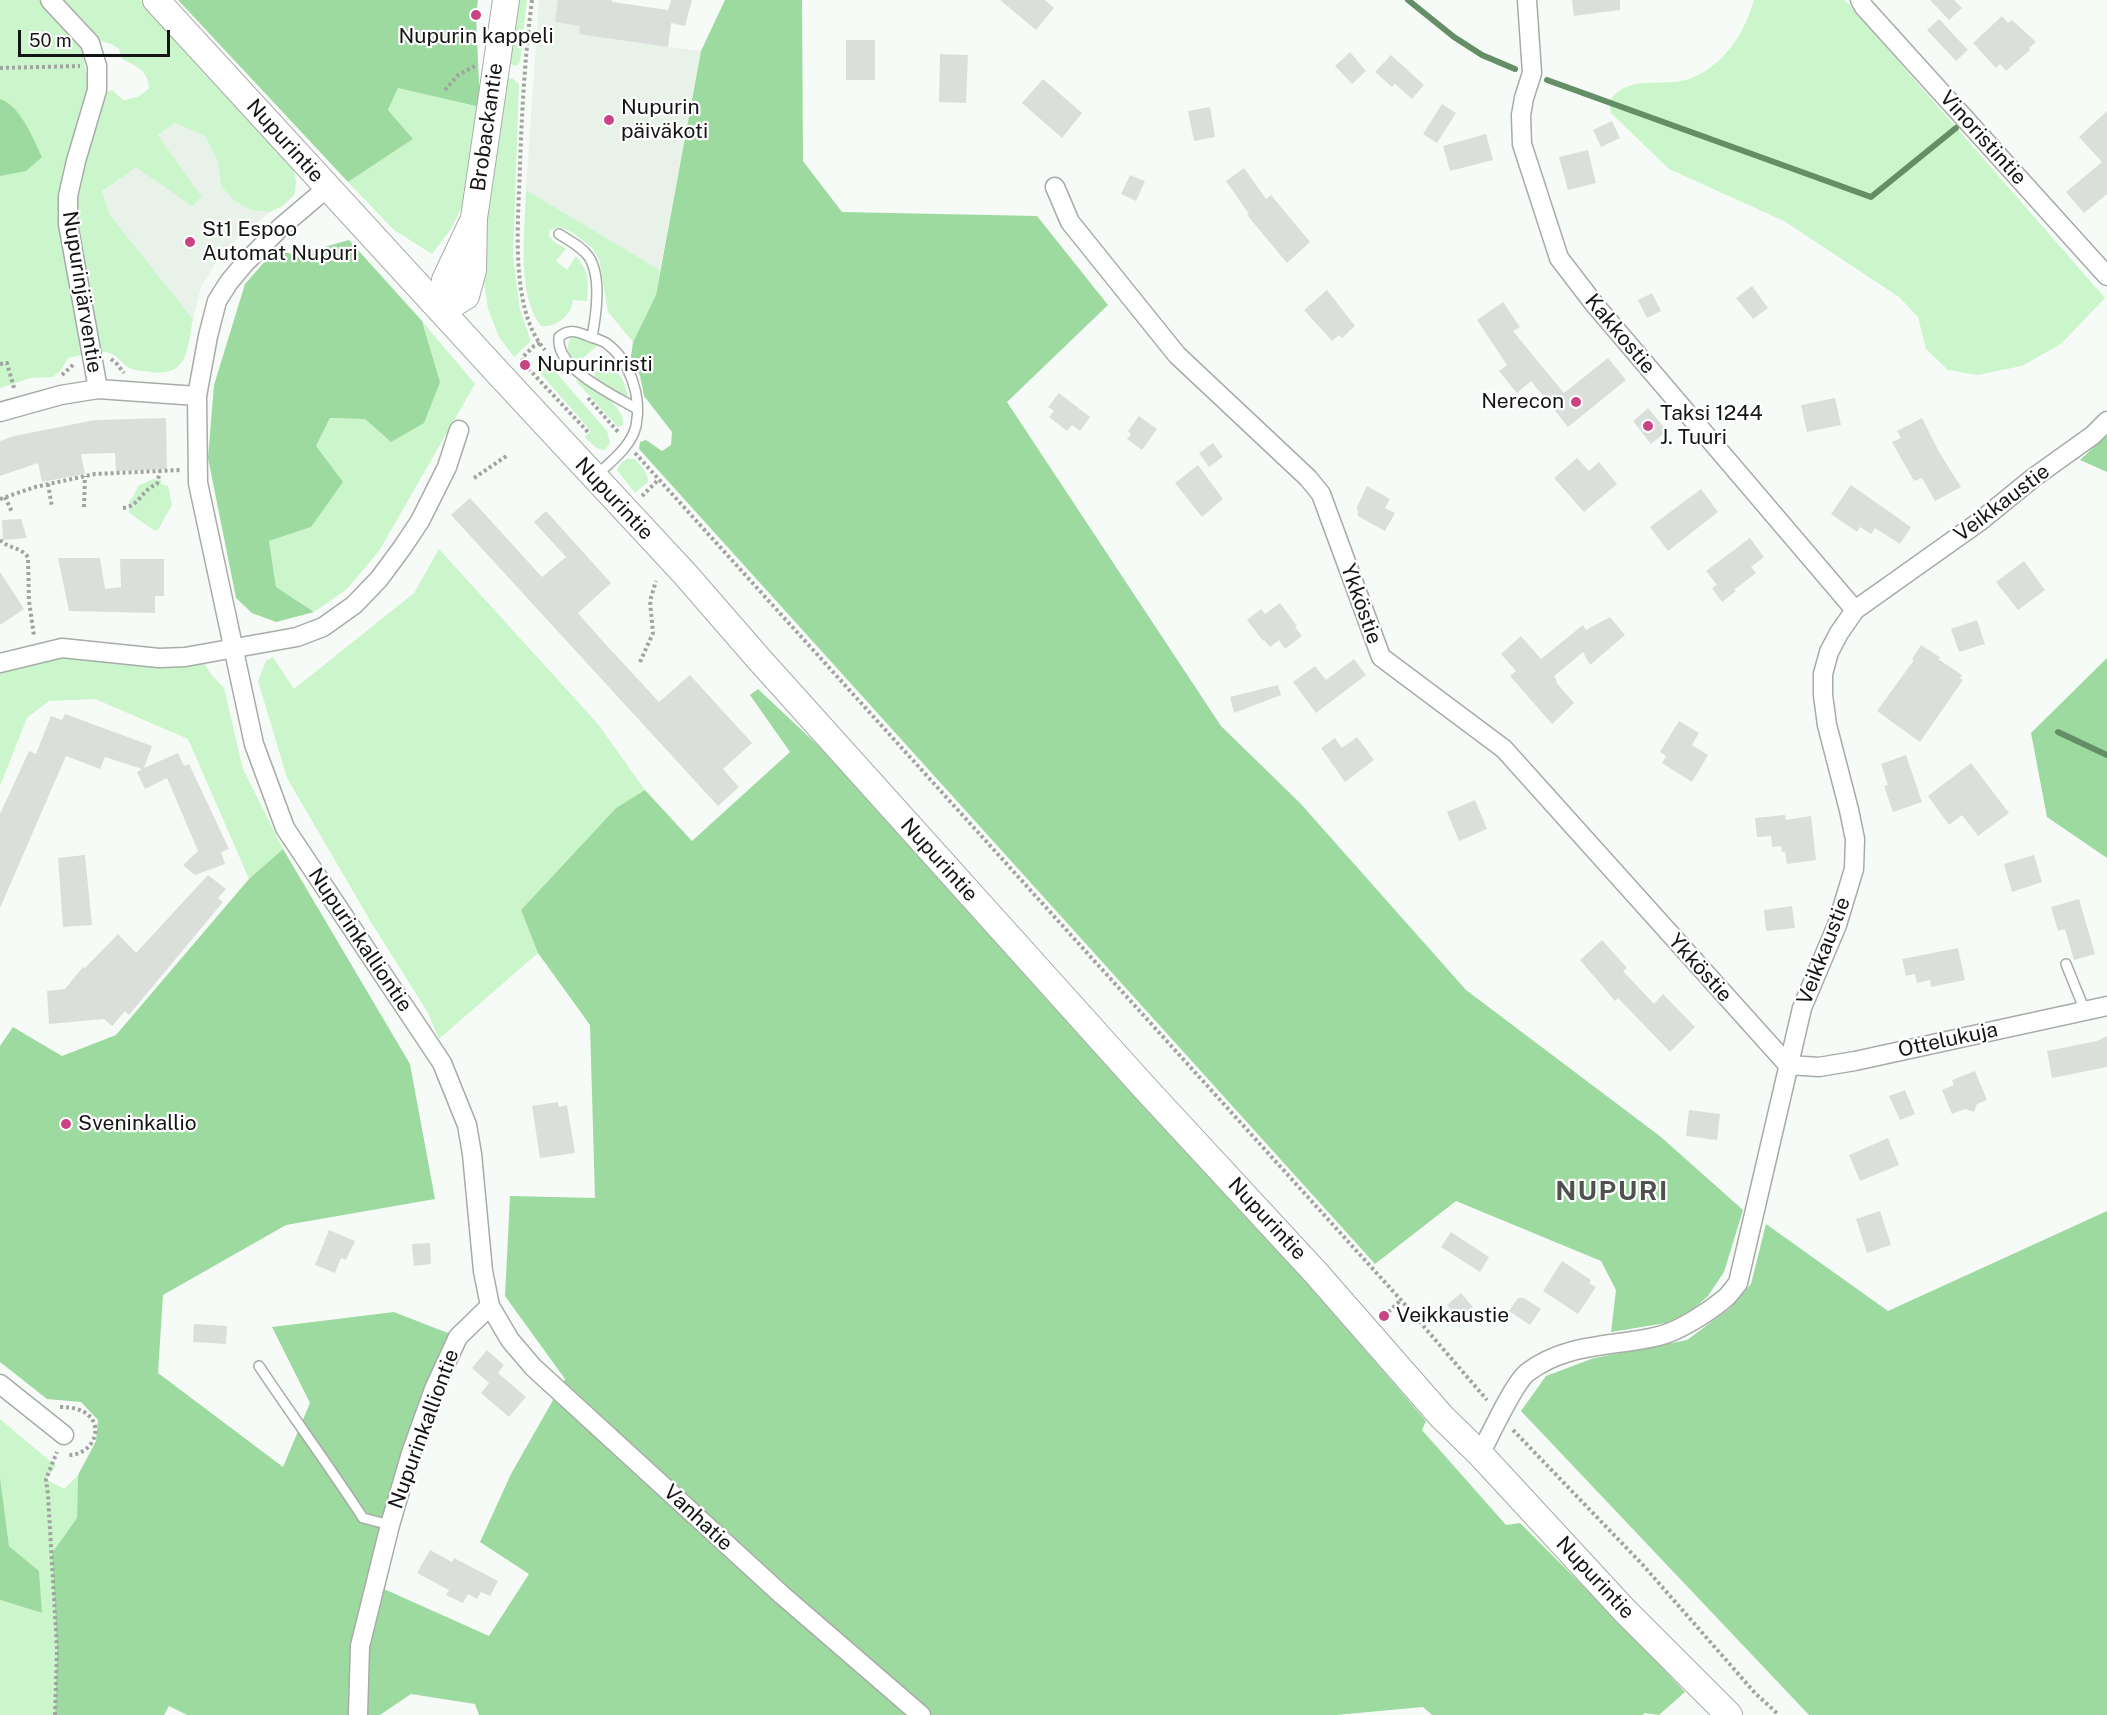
<!DOCTYPE html>
<html>
<head>
<meta charset="utf-8">
<style>
	body { margin:0 }
	#map { position:relative; width:2107px; height:1715px; overflow:hidden; background:#f7fbf7; font-family:"Public Sans",sans-serif }
	canvas { display:block }
	.scale { position:absolute; left:18px; top:30px; width:152px; height:27px; box-sizing:border-box; border:3px solid #141514; border-top:0; padding-left:8px; font-size:18px; line-height:21px; white-space:nowrap; color:#141514; -webkit-text-stroke:4px #fff; paint-order:stroke }
</style>
</head>
<body>
<div id="map">
<canvas width="2107" height="1715"></canvas>
<div class="scale">50 m</div>
</div>
<script>
const g = document.querySelector('canvas').getContext('2d');
g.lineJoin = 'round';
function paint(path, color) { g.fillStyle = color; g.fill(path, 'evenodd'); }
function strokePath(path, color, width, dash) { g.strokeStyle = color; g.lineWidth = width; g.lineCap = dash ? 'butt' : 'round'; g.setLineDash(dash || []); g.stroke(path); }
function write(font, color, halo, rows, align = 'center') {
  g.font = font + ' "Public Sans",sans-serif'; g.lineWidth = 4.5; g.setLineDash([]); g.textBaseline = 'middle'; g.strokeStyle = halo; g.fillStyle = color; for (const [text, x, y, turn = 0] of rows) {
    g.save(); g.translate(x, y); g.rotate((+turn || 0) * Math.PI / 180); g.textAlign = isNaN(turn) ? turn : align; if (halo) g.strokeText(text, 0, 0); g.fillText(text, 0, 0); g.restore();
  }
}
const built = new Path2D(`
	M539,0H612L613,2L673,11L668,47L701,51L660,270L526,190Z
	M175,123L205,136L218,162L221,186L251,210L270,212L223,251L201,287L193,319L110,215L102,193L136,166L192,205L202,197L158,135Z`);
const green = new Path2D(`
	M0,0H40L80,43L88,80V98L61,181L59,211L82,355L68,358L61,370L53,377L31,378L0,388Z
	M58,0H141L246,114L294,170L296,182L295,194L284,205L270,212L251,210L234,200L221,186L218,162L205,136L175,123L158,135L202,197L192,206L136,167L102,192L110,215L193,319C187,348 189,377 151,372C145,371 133,371 128,367C117,360 117,352 101,352L77,222L75,199L83,164L105,93L112,90L123,100C134,99 142,96 149,88C148,70 136,66 122,59L119,49L111,44L97,40Z
	M515,0H527L520,62L517,66L506,63Z
	M1754,0H1845L2105,298L2061,344L2022,366L1977,375L1948,370L1926,349L1918,317L1899,297L1784,221L1669,169L1611,113L1609,102C1626,73 1663,88 1689,79C1724,66 1744,34 1754,0Z
	M512,78L519,84L513,256L520,310L531,341L514,357L499,337L488,309L484,283L485,228L505,79Z
	M398,88L480,107L463,205L451,229L432,254L394,230L348,182L413,139L388,110Z
	M526,190L660,270L656,295L633,342L608,312L599,259L592,248L573,233L560,227L550,230L549,236L554,242L566,249L556,261L567,270L576,256C589,271 589,282 587,301L573,300C572,315 556,328 541,326C516,295 525,228 526,190Z
	M422,321L475,384L379,551L347,589L314,612L276,587L269,541L311,527L316,446L330,418L365,419L391,442L440,382Z
	M577,335L588,338L597,346L576,364C568,355 564,347 572,336Z
	M608,359C618,371 626,382 628,398L624,399L594,378L595,371Z
	M548,363L607,431L610,443L605,450C596,450 591,443 585,437L591,431L539,372Z
	M575,380C590,382 627,408 623,425L618,427Z
	M627,459H635C641,466 648,472 648,482L635,493L617,470L622,462Z
	M153,479L161,480V484L168,486L172,505L159,528L155,531L129,513V501L133,497L138,486Z
	M439,549L598,724L645,790L616,808L521,910L538,953L439,1039L428,1013L371,922L287,778L258,681L266,661L273,657L294,689L414,593Z
	M77,656L203,661L210,673L224,688L243,769L283,849L249,879L188,739L95,699L49,701L27,718L0,786V671L38,661Z
	M0,1419L56,1466L46,1479L64,1489L78,1475L77,1518L52,1553L57,1649L55,1715H0V1600L41,1613L39,1571L9,1546L0,1477Z`);
const forest = new Path2D(`
	M178,0H478L476,15L480,107L398,88L388,110L413,139L348,182Z
	M725,0H802L803,161L842,212L1037,216L1108,305L1007,402L1221,726L1300,803L1466,990L1661,1137L1743,1210L1724,1272L1708,1296L1690,1312L1666,1323L1611,1332L1616,1290L1601,1261L1456,1201L1375,1264L639,449L640,442L646,440L662,451L671,445L672,432L644,396L640,376L631,357L633,342L656,295L701,51Z
	M0,99C21,106 33,139 42,157L26,171L0,176Z
	M349,240L422,321L440,382L424,423L391,442L365,419L330,418L316,446L343,482L311,527L269,541L276,587L314,612L276,622L252,613L236,598L208,458L214,385L245,284L275,250L296,255Z
	M2107,435V472L2080,460Z
	M2107,658V858L2047,817L2031,733Z
	M758,689L857,782L1280,1251L1426,1421L1422,1430L1506,1525L1520,1523L1630,1633L1685,1692L1659,1715L1644,1713L1643,1715H1432L1423,1707L1336,1715H479L475,1704L411,1694L380,1715H187L169,1706L164,1715H55L57,1649L52,1553L77,1518L78,1475L96,1441L98,1420L81,1402L47,1399L0,1362V1046L13,1027L62,1056L116,1035L249,879L283,849L410,1064L435,1199L286,1225L163,1295L158,1373L283,1467L310,1403L272,1327L394,1312L458,1337L375,1585L489,1636L529,1574L480,1542L511,1474L565,1379L505,1296L510,1196L595,1198L590,1025L538,953L521,910L616,808L645,790L692,841L790,752L750,695Z
	M2107,1211V1715H1809L1521,1411L1546,1376L1594,1358L1687,1340L1729,1309L1751,1284L1766,1224L1888,1311Z
	M0,1477L9,1546L39,1571L42,1613L0,1600Z`);
const stream = new Path2D(`
	M1408,0L1454,37L1482,55L1515,69
	M1547,80L1871,197L1956,128
	M2058,732L2107,755`);
const building = new Path2D(`
	M558,0H612V2L668,10L671,0H692L685,26L671,23L668,47L579,34L580,26L555,22Z
	M1000,0H1045L1054,8L1036,30Z
	M1572,0H1620V10L1574,16Z
	M1930,0H1954L1962,8L1949,20Z
	M2002,16L2008,23L2012,20L2036,42L2029,48L2030,50L2006,71L2000,64L1996,68L1973,43Z
	M1939,19L1968,50L1956,61L1927,30Z
	M846,40H875V80H846Z
	M1350,52L1366,71L1352,84L1335,66Z
	M940,54L968,55L966,103L939,102Z
	M1391,55L1424,85L1412,99L1395,84L1392,87L1375,72Z
	M1043,79L1082,113L1062,138L1022,103Z
	M1442,104L1456,113L1437,143L1423,134Z
	M1210,107L1215,137L1194,141L1188,111Z
	M2107,111V194L2084,213L2066,192L2102,162L2079,137Z
	M1612,121L1620,138L1601,147L1593,130Z
	M1486,134L1493,160L1450,171L1443,146Z
	M1588,150L1596,183L1568,190L1559,157Z
	M1244,168L1266,199L1271,195L1310,242L1287,263L1247,215L1249,214L1226,181Z
	M1130,175L1145,181L1136,201L1121,194Z
	M1752,286L1768,308L1753,319L1736,298Z
	M1327,290L1355,326L1342,338L1339,335L1332,341L1304,310Z
	M1652,293L1661,311L1647,318L1638,300Z
	M1503,302L1520,327L1513,331L1564,393L1608,358L1626,380L1568,427L1531,381L1517,393L1499,371L1507,365L1477,320Z
	M1059,393L1090,417L1080,431L1072,425L1067,431L1049,417L1054,411L1048,407Z
	M1835,398L1841,425L1807,432L1801,405Z
	M1648,408L1667,431L1651,444L1633,421Z
	M1139,416L1157,429L1142,450L1127,439L1131,434L1128,431Z
	M166,418L167,469L116,471L115,453L81,454L85,474L42,482L38,463L0,476V441L14,436L95,420Z
	M1922,418L1939,452L1961,487L1935,501L1922,478L1914,481L1892,442L1901,438L1897,431Z
	M1213,443L1223,457L1209,467L1199,453Z
	M1577,458L1589,471L1599,462L1617,484L1584,512L1554,478Z
	M1198,465L1223,499L1202,517L1175,483Z
	M1851,485L1911,527L1900,544L1875,528L1871,534L1860,527L1857,532L1831,514Z
	M1367,486L1390,499L1385,508L1395,513L1385,531L1358,516L1357,507Z
	M1701,489L1718,512L1668,551L1650,527Z
	M470,498L542,577L566,557L534,522L546,511L611,583L578,613L599,637L659,702L690,675L752,743L723,769L739,787L718,806L451,515Z
	M21,519L27,538L3,540L2,520Z
	M1750,538L1764,557L1751,567L1756,573L1734,590L1736,591L1722,602L1712,588L1717,585L1706,571Z
	M58,558H100L105,589L121,587L120,559H164V596H155V613L69,611Z
	M2024,561L2045,590L2018,610L1996,582Z
	M0,572L24,609L0,625Z
	M1280,603L1297,626L1295,627L1302,636L1285,649L1279,640L1270,647L1264,640L1263,641L1247,620L1261,609L1265,614Z
	M1610,617L1625,635L1590,665L1583,652L1554,676L1557,681L1556,682L1574,703L1552,724L1510,676L1516,671L1501,654L1521,636L1541,659L1583,625L1586,630Z
	M1977,620L1985,644L1959,652L1951,629Z
	M1921,645L1941,658L1938,659L1962,675L1960,678L1963,680L1920,742L1877,711L1914,660L1912,659Z
	M1354,659L1366,675L1316,713L1293,682L1315,666L1326,680Z
	M1278,685L1281,695L1234,713L1230,697Z
	M65,714L152,746L144,768L178,753L184,766L189,764L229,849L221,852L225,864L195,875L183,865L198,851L167,778L145,789L137,772L142,769L105,757L100,769L66,756L0,908V814L29,751L36,754L51,716L62,720Z
	M1679,721L1699,733L1692,745L1708,755L1692,782L1662,763L1666,756L1660,752Z
	M1357,737L1374,760L1345,782L1321,748L1335,738L1342,748Z
	M1906,755L1922,802L1893,812L1884,786L1888,785L1881,764Z
	M1971,763L2009,813L1978,836L1962,815L1949,825L1928,796Z
	M1475,800L1487,829L1459,841L1447,812Z
	M1785,815L1786,820L1811,816L1816,860L1787,864L1785,852H1782L1781,846L1772,847L1771,836L1757,837L1755,818Z
	M85,855L92,925L63,927L58,858Z
	M2034,855L2042,882L2012,892L2004,864Z
	M208,875L226,889L218,898L223,902L129,1015L125,1011L112,1026L104,1019L49,1024L47,991L65,989L83,967L85,968L118,934L136,953Z
	M2079,899L2095,954L2074,960L2065,929L2058,931L2051,907Z
	M1792,906L1795,928L1766,931L1764,910Z
	M1602,940L1627,968L1623,971L1654,1004L1663,994L1695,1027L1670,1052L1618,998L1615,1001L1580,960Z
	M1958,948L1965,980L1931,987L1930,980L1917,983L1915,974L1906,976L1902,959Z
	M2107,1036V1067L2052,1078L2047,1051L2097,1041Z
	M1975,1071L1987,1100L1977,1104L1974,1112L1965,1109L1952,1114L1942,1090L1954,1085L1952,1080Z
	M1905,1090L1915,1114L1900,1120L1889,1096Z
	M558,1102L559,1107L567,1105L575,1153L540,1158L532,1106Z
	M1689,1110L1720,1114L1717,1140L1686,1136Z
	M1888,1138L1899,1165L1860,1181L1849,1155Z
	M1880,1211L1891,1245L1867,1253L1856,1219Z
	M329,1230L355,1241L346,1260L341,1258L335,1273L315,1265Z
	M1451,1232L1489,1257L1480,1272L1441,1247Z
	M430,1243L431,1264L414,1266L412,1244Z
	M1562,1261L1591,1280L1589,1283L1596,1287L1578,1314L1543,1291Z
	M1461,1293L1473,1307L1458,1319L1447,1305Z
	M1518,1298H1524L1541,1309L1530,1325L1509,1311Z
	M194,1324L227,1326L226,1344L193,1342Z
	M487,1350L504,1365L495,1377L498,1373L526,1397L509,1417L481,1393L489,1383L472,1368Z
	M430,1550L452,1562L454,1558L498,1581L490,1596L481,1592L477,1599L468,1594L463,1603L446,1595L449,1590L417,1573Z`);
const path = new Path2D(`
	M532,0C525,55 522,109 520,164C519,217 508,308 545,350
	M0,68L80,66
	M445,90L458,75L475,66
	M540,343L534,346L522,358L525,365L588,432
	M111,359L117,364L124,373
	M0,364L7,363L14,388
	M62,375L74,364
	M588,398L619,433
	M635,453L1401,1300L1487,1400
	M474,478L508,455
	M48,484L52,507
	M642,496L659,479
	M5,497L12,512
	M0,499L35,487L95,474L181,470
	M84,507L85,476
	M123,508C140,506 141,490 157,484L160,471
	M0,540C8,548 20,547 28,557L29,601L34,636
	M640,662L653,633L650,601L656,581
	M1384,1316L1401,1300
	M60,1407C111,1406 101,1456 67,1455
	M1513,1430L1642,1564L1755,1693L1779,1715
	M55,1715L57,1649L48,1495L46,1479L57,1452`);
const lane = new Path2D(`
	M559,234C570,241 582,247 589,257C602,278 596,315 592,337
	M596,476C611,461 631,447 636,426C642,397 630,360 606,343C601,340 593,338 588,336C576,331 569,329 559,337C555,369 614,395 637,409
	M2066,964L2085,1011
	M259,1366C293,1417 330,1467 363,1518L390,1525`);
const street = new Path2D(`
	M50,0L90,43L97,66V90L76,161L68,196V224L98,389
	M1527,0L1532,73L1524,98L1521,115L1522,144L1559,258L1595,305L1855,610
	M1860,0L1864,7L2107,276
	M1055,187L1070,222L1177,355L1308,478L1321,494L1381,657L1504,749L1788,1065L1819,1067L1855,1061L2107,1006
	M327,188L281,227L245,263L229,282L217,301L208,336L197,396L198,483L254,744L285,828L442,1063L467,1125L472,1154L483,1271L490,1306L458,1337L434,1389L411,1453L390,1525L360,1646L358,1715
	M0,412L61,395L98,389L197,396
	M0,663L62,648L159,658L185,657L297,637L323,627L354,605L379,579L402,548L420,521L447,467L459,430
	M490,1306L510,1340L533,1367L782,1595L921,1715
	M0,1384L64,1435
	M1480,1454C1490,1436 1514,1382 1528,1372C1568,1342 1614,1347 1659,1336C1679,1331 1707,1313 1723,1300C1729,1296 1733,1289 1738,1283L1802,1008L1837,925L1854,869L1855,839L1849,810L1827,725L1823,695V674L1829,652L1839,633L1855,610L1979,522L2033,478L2093,435L2107,421`);
const secondary = new Path2D(`
	M156,0L501,376L685,574L758,658L1144,1087L1316,1273L1442,1417L1480,1454L1625,1611L1729,1715
	M442,311L466,296L473,270L474,218L506,0
	M442,311L445,280L471,225`);
const markers = [
	[476,15,6,"#ca4382"],
	[609,120,6,"#ca4382"],
	[190,242,6,"#ca4382"],
	[525,365,6,"#ca4382"],
	[1576,402,6,"#ca4382"],
	[1648,426,6,"#ca4382"],
	[66,1124,6,"#ca4382"],
	[1384,1316,6,"#ca4382"]
];
const poiNames = [
	["Nupurin kappeli",476,37,"center"],
	["Nupurin",621,108],
	["päiväkoti",621,132],
	["St1 Espoo",202,230],
	["Automat Nupuri",202,254],
	["Nupurinristi",537,365],
	["Nerecon",1564,402,"right"],
	["Taksi 1244",1660,414],
	["J. Tuuri",1660,438],
	["Sveninkallio",78,1124],
	["Veikkaustie",1396,1316]
];
const streetNames = [
	["Brobackantie",487,127,-82],
	["Vinoristintie",1983,138,48],
	["Nupurintie",285,141,48],
	["Nupurinjärventie",82,292,81],
	["Kakkostie",1620,334,50],
	["Nupurintie",614,499,47],
	["Veikkaustie",2002,503,-37],
	["Ykköstie",1361,604,70],
	["Nupurintie",939,860,48],
	["Nupurinkalliontie",360,940,56],
	["Veikkaustie",1824,951,-69],
	["Ykköstie",1700,968,48],
	["Ottelukuja",1948,1040,-12],
	["Nupurintie",1267,1219,47],
	["Nupurinkalliontie",424,1429,-70],
	["Vanhatie",698,1518,43],
	["Nupurintie",1595,1578,47]
];
const districtNames = [
	["NUPURI",1612,1192]
];
paint(built, '#e8f2e8');
paint(green, '#cbf6cc');
paint(forest, '#9dda9f');
strokePath(stream, '#648e65', 6);
paint(building, '#dbdfdb');
strokePath(lane, '#a8aca8', 12);
strokePath(street, '#a8aca8', 21);
strokePath(secondary, '#a8aca8', 28);
strokePath(path, '#a1a3a1', 4, [3, 3]);
strokePath(lane, '#fff', 9);
strokePath(street, '#fff', 18);
strokePath(secondary, '#fff', 26);
for (const [x, y, r, color] of markers) { const dot = new Path2D(); dot.arc(x, y, r, 0, 2 * Math.PI); g.fillStyle = color; g.fill(dot); strokePath(dot, '#fff', 2); }
write('21px', '#141514', '#fff', poiNames, 'left');
write('21px', '#141514', '#fff', streetNames);
g.letterSpacing = '1.5px';
write('bold 27px', '#4e514e', '#fff', districtNames);
g.letterSpacing = '0px';
</script>
</body>
</html>
